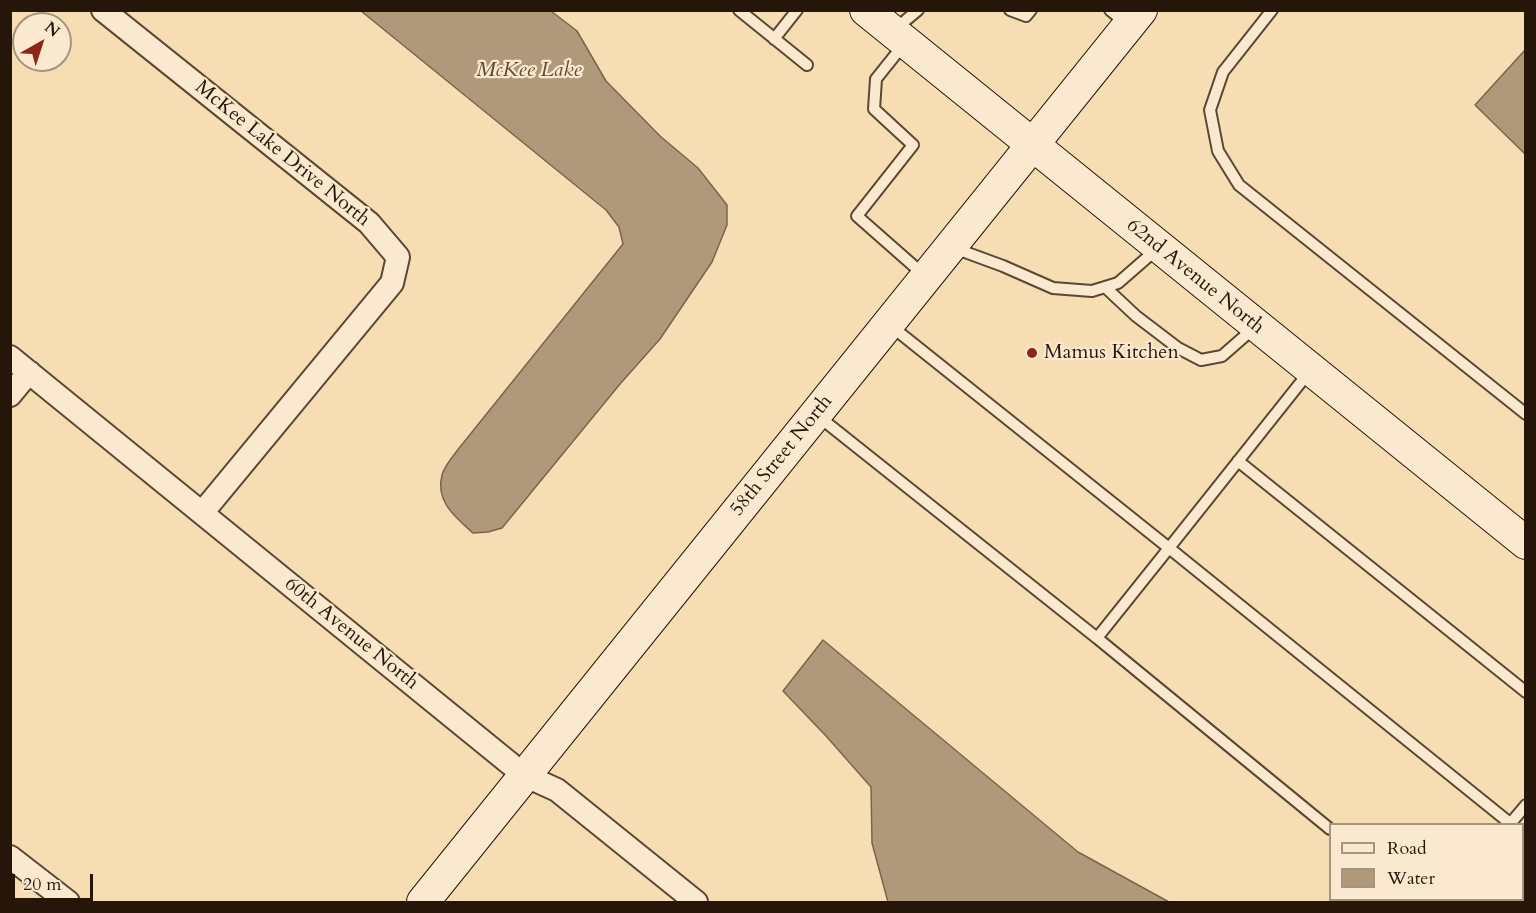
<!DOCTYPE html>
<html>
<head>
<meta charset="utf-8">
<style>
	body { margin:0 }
	#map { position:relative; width:1536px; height:913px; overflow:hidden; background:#f7ddb4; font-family:Cardo,serif }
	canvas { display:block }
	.frame { position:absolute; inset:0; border:12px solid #26160a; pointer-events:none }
	.legend { position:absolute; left:1329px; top:823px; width:195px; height:78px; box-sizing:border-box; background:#fae9ce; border:2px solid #a59580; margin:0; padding:8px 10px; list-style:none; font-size:18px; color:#26160a }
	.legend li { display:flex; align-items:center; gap:12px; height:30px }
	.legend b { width:30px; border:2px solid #a59580 }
	.north { position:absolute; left:12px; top:12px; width:60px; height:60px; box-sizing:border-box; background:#fae9ce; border:2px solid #a59580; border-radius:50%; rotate:39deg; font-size:16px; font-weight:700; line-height:24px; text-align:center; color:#26160a }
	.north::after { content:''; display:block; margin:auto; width:21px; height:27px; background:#8f2418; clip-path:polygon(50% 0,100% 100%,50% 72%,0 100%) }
	.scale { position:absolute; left:12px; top:874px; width:81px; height:27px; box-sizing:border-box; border:3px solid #26160a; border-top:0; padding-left:8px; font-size:18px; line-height:21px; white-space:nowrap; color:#26160a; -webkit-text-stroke:4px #fae9ce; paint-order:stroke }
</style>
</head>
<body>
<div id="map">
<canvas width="1536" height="913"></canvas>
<div class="frame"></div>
<ul class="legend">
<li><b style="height:8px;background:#fae9ce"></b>Road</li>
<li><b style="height:16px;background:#b0997a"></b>Water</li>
</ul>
<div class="north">N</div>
<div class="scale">20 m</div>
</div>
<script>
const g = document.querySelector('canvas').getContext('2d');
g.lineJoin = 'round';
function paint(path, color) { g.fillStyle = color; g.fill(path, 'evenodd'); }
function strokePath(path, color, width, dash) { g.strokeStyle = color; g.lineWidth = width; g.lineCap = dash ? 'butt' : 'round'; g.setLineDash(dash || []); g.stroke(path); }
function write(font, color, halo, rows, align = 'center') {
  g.font = font + ' Cardo,serif'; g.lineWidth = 4.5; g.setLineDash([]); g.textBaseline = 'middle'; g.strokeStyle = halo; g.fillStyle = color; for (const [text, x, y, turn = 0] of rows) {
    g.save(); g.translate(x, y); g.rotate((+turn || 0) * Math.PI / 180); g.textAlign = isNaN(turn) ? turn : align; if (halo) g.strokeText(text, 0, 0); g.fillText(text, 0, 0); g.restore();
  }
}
const water = new Path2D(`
	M361,11H551L577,31L606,81L660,136L698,168L727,205V225L712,262L660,339L620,384L502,528L488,532L473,533C455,517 435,501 442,475C444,466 454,455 460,447L623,244L619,227L606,210Z
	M1525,50V154L1475,105Z
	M823,640L1078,852L1169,902H888L872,843L871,787L826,736L783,691Z`);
const lane = new Path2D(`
	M739,10L807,65
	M1010,10L1026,16L1031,10
	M1110,10L1126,23
	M1272,10L1223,72L1210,110L1218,151L1239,185L1526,414
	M894,30L918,10
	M774,39L797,10
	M904,44L876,79L874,109L913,145L857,216L924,275
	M954,248L1003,266L1053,288L1092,291L1118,283L1157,249
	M1105,287L1136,316L1178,348L1201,360L1222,356L1254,328
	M1309,372L1169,548L1511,824
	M818,416L1097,638L1169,548L891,326
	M1238,461L1526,692
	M1097,638L1330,829
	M1510,824L1526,805
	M1417,900L1421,902
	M1449,902L1451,900`);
const street = new Path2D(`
	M103,10L369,223L398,257L392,283L202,513
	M10,357L524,775L557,790L696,902
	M10,395L29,372
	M10,857L68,902`);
const secondary = new Path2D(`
	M866,10L1526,543
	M423,902L1141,10`);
const markers = [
	[1032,353,6,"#8f2418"]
];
const streetNames = [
	["McKee Lake Drive North",282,154,39],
	["62nd Avenue North",1195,277,39],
	["58th Street North",782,456,-51],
	["60th Avenue North",351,634,39]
];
const poiNames = [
	["Mamus Kitchen",1044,353]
];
const waterNames = [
	["McKee Lake",529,71]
];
paint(water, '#b0997a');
strokePath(water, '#79654d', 1.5);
strokePath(lane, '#5a4834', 14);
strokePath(street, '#5a4834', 26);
strokePath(secondary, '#26160a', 34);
strokePath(lane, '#fae9ce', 10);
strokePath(street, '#fae9ce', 22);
strokePath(secondary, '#fae9ce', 32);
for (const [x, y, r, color] of markers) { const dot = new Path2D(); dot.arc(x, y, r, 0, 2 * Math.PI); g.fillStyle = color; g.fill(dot); strokePath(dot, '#fae9ce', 2); }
write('20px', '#26160a', '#fae9ce', streetNames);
write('20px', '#26160a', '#fae9ce', poiNames, 'left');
write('italic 21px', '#5d4a37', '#fae9ce', waterNames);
</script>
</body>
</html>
